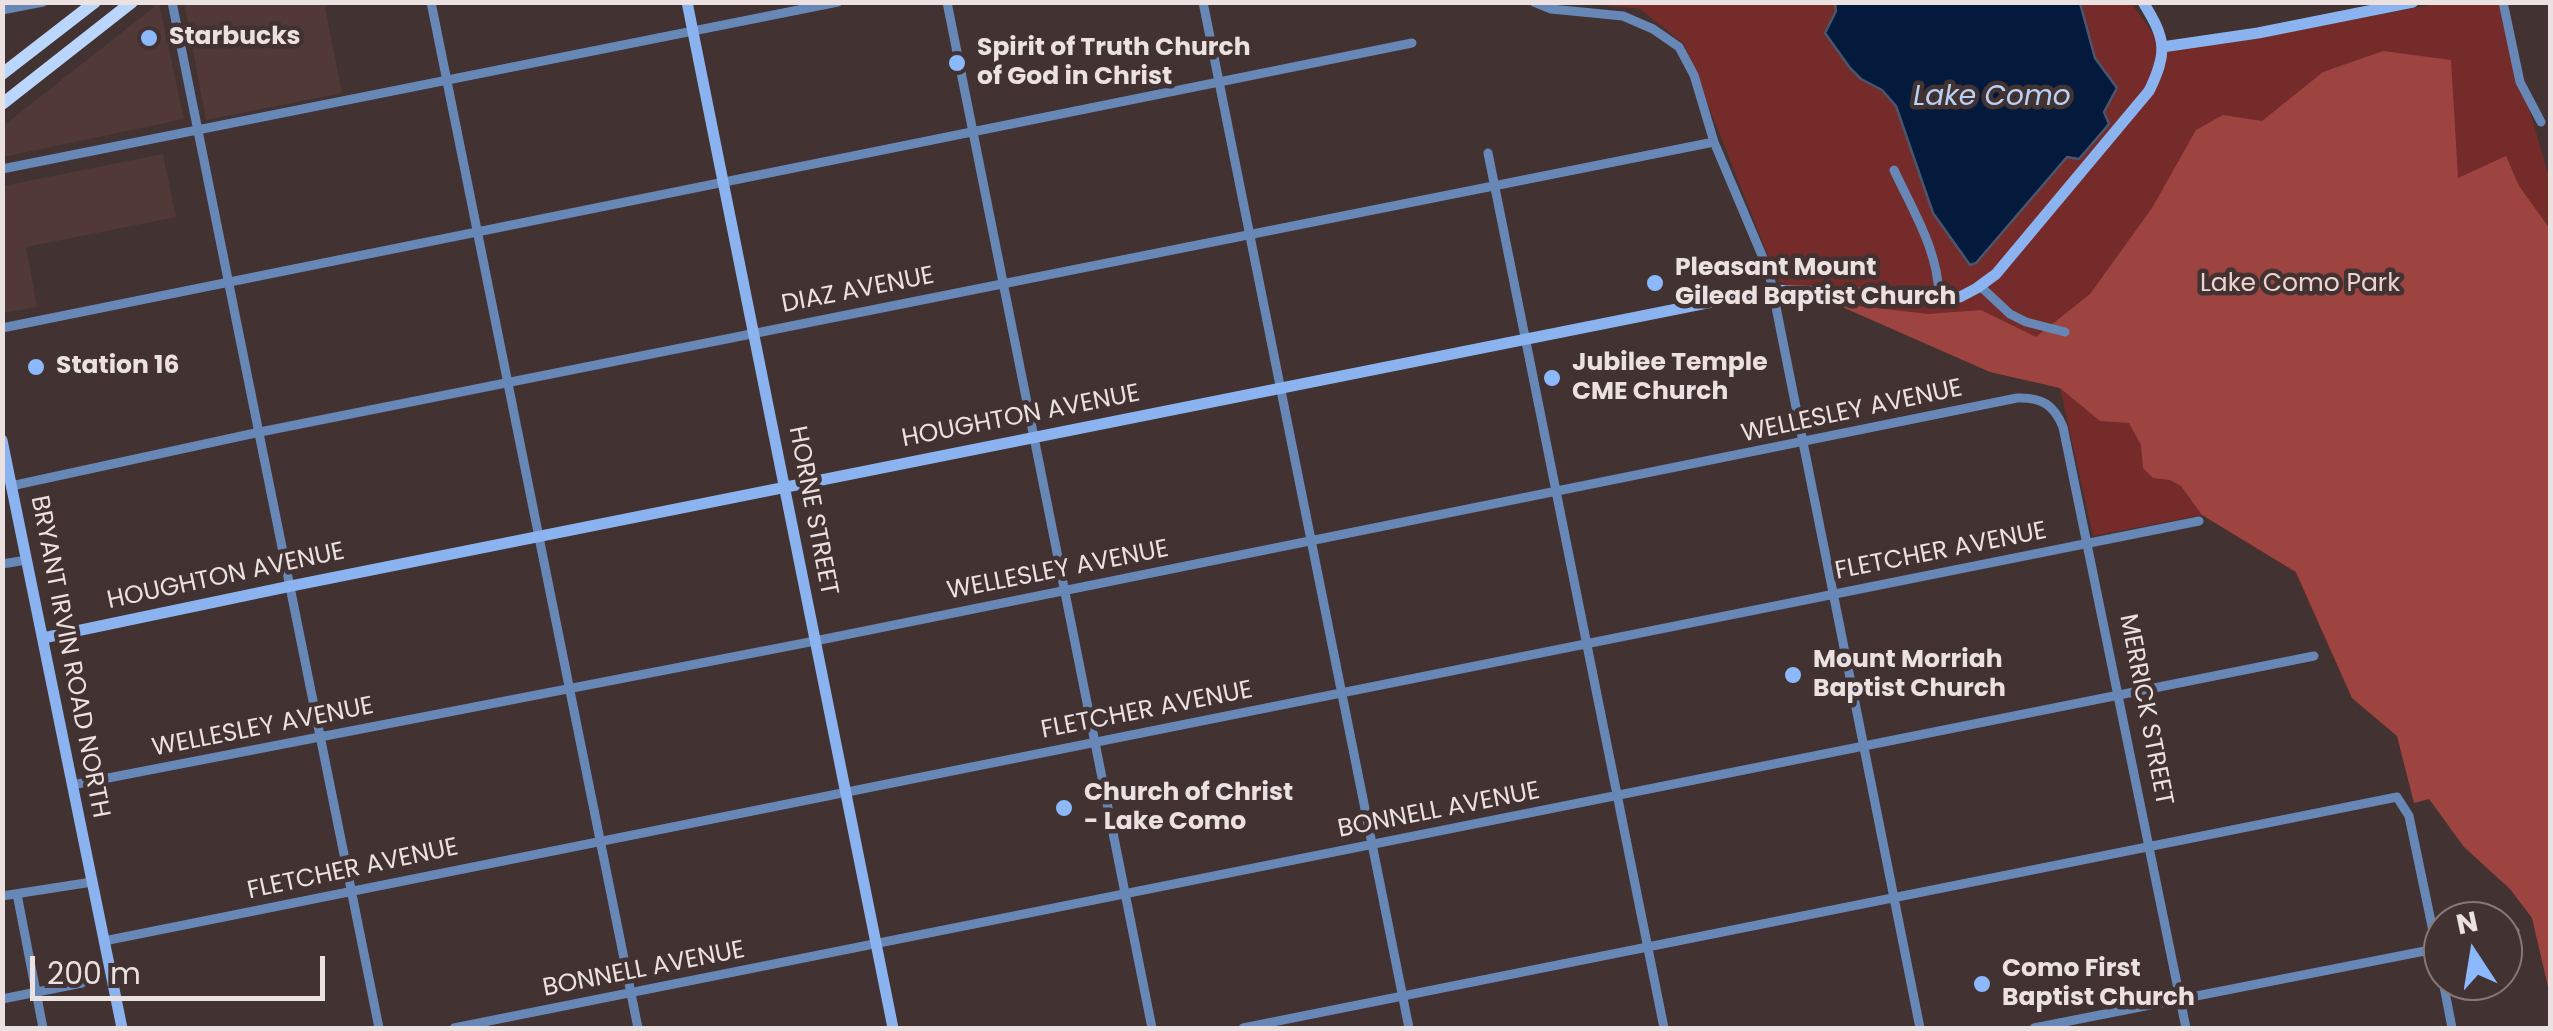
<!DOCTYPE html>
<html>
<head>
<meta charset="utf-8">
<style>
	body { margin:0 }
	#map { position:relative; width:2553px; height:1031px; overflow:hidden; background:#423231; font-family:Poppins,sans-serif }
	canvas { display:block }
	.frame { position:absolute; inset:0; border:5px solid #ebe1e0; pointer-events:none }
	.north { position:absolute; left:2423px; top:901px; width:100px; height:100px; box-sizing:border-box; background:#423231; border:2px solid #867877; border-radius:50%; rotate:348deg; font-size:28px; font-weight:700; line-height:40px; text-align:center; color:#ebe1e0 }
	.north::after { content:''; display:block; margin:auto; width:35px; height:45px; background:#8cb9fc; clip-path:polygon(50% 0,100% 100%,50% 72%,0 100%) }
	.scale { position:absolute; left:30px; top:956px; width:295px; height:45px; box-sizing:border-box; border:5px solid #ebe1e0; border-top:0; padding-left:12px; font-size:30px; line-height:35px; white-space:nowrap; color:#ebe1e0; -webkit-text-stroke:8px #423231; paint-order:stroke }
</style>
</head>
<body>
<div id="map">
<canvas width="2553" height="1031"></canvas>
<div class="frame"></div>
<div class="north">N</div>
<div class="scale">200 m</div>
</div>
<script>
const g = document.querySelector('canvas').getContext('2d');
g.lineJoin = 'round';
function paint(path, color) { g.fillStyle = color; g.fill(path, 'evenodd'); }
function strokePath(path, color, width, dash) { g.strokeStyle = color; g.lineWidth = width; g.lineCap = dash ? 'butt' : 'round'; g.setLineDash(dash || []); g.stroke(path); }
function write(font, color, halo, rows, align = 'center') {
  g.font = font + ' Poppins,sans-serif'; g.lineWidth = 9; g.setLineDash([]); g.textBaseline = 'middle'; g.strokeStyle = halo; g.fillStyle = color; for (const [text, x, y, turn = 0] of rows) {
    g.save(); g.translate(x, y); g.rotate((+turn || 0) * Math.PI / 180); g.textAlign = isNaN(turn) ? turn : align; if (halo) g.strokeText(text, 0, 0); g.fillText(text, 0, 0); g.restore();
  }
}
const built = new Path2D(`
	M159,3L184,119L3,157V126Z
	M184,3H324L342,93L206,120Z
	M163,154L176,217L26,247L37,307L3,313V186Z`);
const green = new Path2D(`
	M1582,3H2131L2163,47L2243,41L2440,3H2498L2550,180V720L2423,758L2352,698L2295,572L2202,515L2093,536L2060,388L1990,372L1902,331L1778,281L1684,44L1640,9Z`);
const forest = new Path2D(`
	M2383,51L2451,60L2458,178L2506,156L2519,186L2550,229V995L2532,918L2510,889L2464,847L2429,799L2414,803L2397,736L2352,698L2296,572L2202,515L2181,486L2170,480L2153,478L2143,468L2141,445L2129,423L2100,421L2060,388L1990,372L1833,303L1928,314L1981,310L2036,337L2090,294L2152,208L2196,130L2223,115L2262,121L2323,72Z`);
const water = new Path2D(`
	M1835,3H2080L2095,58L2117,88L2104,112L2109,124L2079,159L2067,157L1976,263L1970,265L1933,213L1896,106L1882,90L1861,79L1850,68L1825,33L1836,11Z`);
const street = new Path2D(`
	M172,2L379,1028
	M431,2L638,1028
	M947,2L1152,1028
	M1203,2L1409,1028
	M1534,2L1551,9L1623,16L1653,29L1679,47L1694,75L1714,142L1769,272L1920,1028
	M2503,2L2520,82L2541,122
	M2,10L43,2
	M1488,153L1664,1028
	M2,169L838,2
	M1894,170C1913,211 1938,250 1939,296
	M1980,286L2010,314L2026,322L2065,332
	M2,328L1412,43
	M11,486L260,432L1714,142
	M2,564L27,560
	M72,785L815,641L2017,398C2042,397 2054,405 2063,427L2186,1028
	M17,894L43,1028
	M2,896L92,882
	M2503,934L2515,931
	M104,941L2199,521
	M2443,981L2452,1028
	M2,999L82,983
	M454,1028L2314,656
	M1243,1028L2397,797L2409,816L2443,979
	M2034,1028L2440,948`);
const secondary = new Path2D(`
	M687,2L893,1028
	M2162,47L2258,33L2413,2
	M2,440L122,1028
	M43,638L291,586L1772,290L1960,297L1977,288L1996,274L2149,91C2168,52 2166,39 2143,2`);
const primary = new Path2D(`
	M2,74L95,2
	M2,104L132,2`);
const markers = [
	[149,38,10,"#8cb9fc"],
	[957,63,10,"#8cb9fc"],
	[1655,283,10,"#8cb9fc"],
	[36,367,10,"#8cb9fc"],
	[1552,378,10,"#8cb9fc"],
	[1793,675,10,"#8cb9fc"],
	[1064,808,10,"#8cb9fc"],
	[1982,984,10,"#8cb9fc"]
];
const poiNames = [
	["Starbucks",169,38],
	["Spirit of Truth Church",977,49],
	["of God in Christ",977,78],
	["Pleasant Mount",1675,269],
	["Gilead Baptist Church",1675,298],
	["Jubilee Temple",1572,364],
	["CME Church",1572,393],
	["Station 16",56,367],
	["Mount Morriah",1813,661],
	["Baptist Church",1813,690],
	["Church of Christ",1084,794],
	["- Lake Como",1084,823],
	["Como First",2002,970],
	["Baptist Church",2002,999]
];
const parkNames = [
	["Lake Como Park",2300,285]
];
const streetNames = [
	["DIAZ AVENUE",858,291,-11],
	["WELLESLEY AVENUE",1852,412,-12],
	["HOUGHTON AVENUE",1021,417,-11],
	["HORNE STREET",812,511,79],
	["FLETCHER AVENUE",1941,552,-11],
	["WELLESLEY AVENUE",1058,571,-11],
	["HOUGHTON AVENUE",226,577,-12],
	["BRYANT IRVIN ROAD NORTH",69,657,79],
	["MERRICK STREET",2145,710,79],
	["FLETCHER AVENUE",1147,711,-11],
	["WELLESLEY AVENUE",263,728,-11],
	["BONNELL AVENUE",1439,811,-11],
	["FLETCHER AVENUE",353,870,-12],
	["BONNELL AVENUE",644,970,-11]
];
const waterNames = [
	["Lake Como",1992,98]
];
paint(built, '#503937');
paint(green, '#742b29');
paint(forest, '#9e4440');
paint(water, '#031a3c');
strokePath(water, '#49566d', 2.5);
strokePath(street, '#6787b6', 9);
strokePath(secondary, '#8bb3f0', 11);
strokePath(primary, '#bbd6fd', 12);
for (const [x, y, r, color] of markers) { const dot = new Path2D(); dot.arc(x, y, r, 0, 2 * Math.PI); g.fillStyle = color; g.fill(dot); strokePath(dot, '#423231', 4); }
write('bold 25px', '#ebe1e0', '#423231', poiNames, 'left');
write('25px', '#eed4d1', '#423231', parkNames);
write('25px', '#ebe1e0', '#423231', streetNames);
write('italic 28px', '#b7d1f7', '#423231', waterNames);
</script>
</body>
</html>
